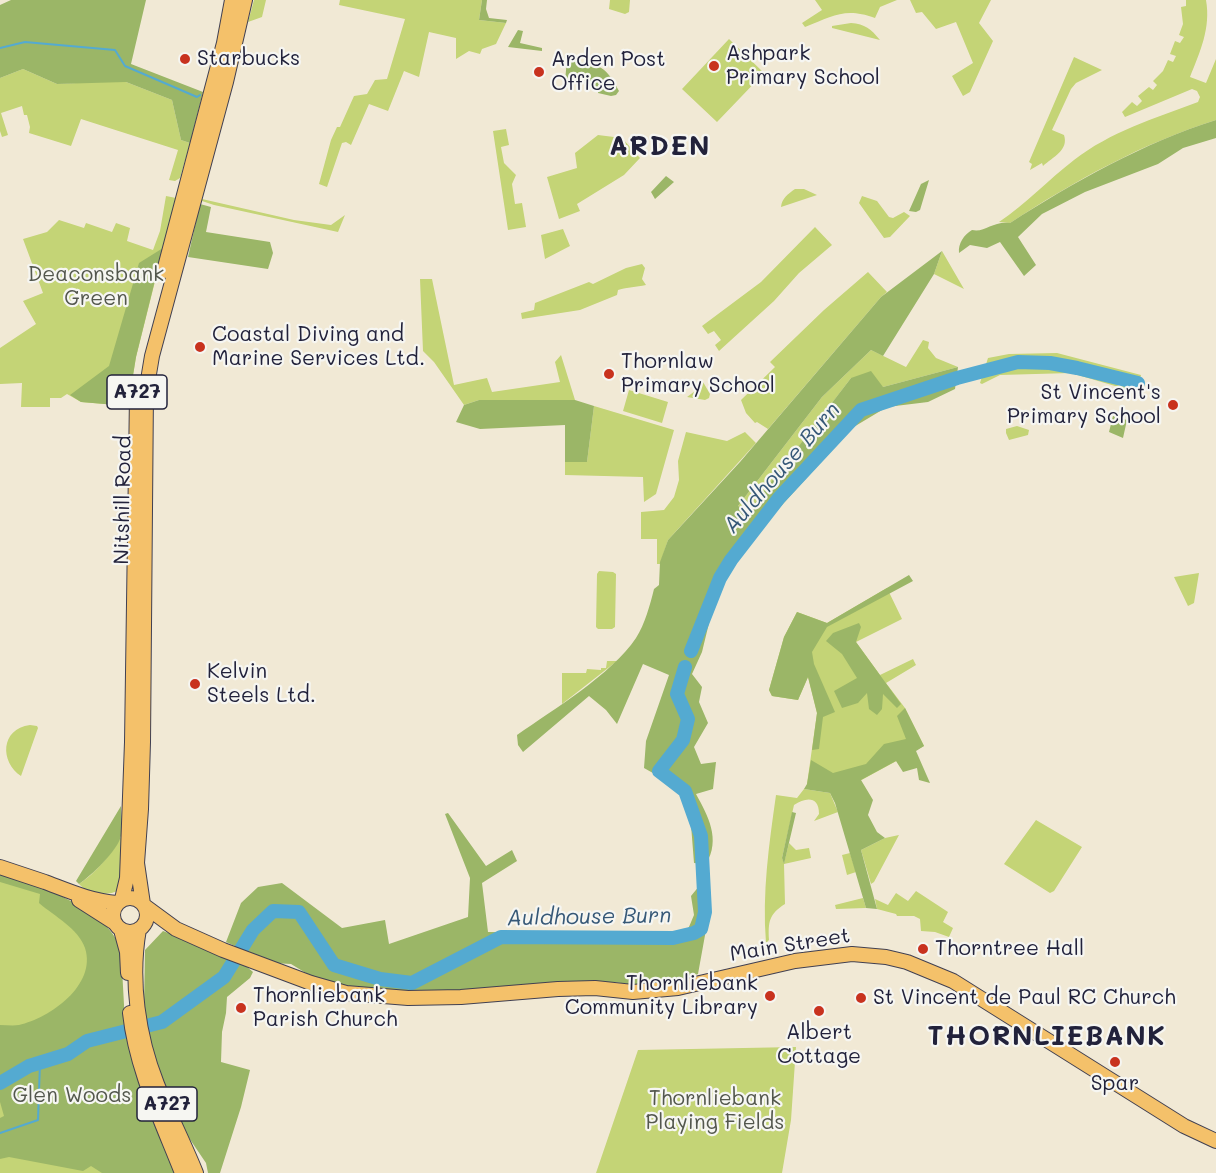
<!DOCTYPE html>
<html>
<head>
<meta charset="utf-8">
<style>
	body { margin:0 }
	canvas { display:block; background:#f1e9d5 }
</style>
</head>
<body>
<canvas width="1216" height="1173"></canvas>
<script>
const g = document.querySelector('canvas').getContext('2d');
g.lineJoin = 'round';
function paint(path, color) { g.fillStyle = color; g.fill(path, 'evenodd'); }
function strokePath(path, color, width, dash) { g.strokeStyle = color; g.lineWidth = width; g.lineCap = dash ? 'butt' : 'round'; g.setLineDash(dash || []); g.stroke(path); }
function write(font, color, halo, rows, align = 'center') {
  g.font = font + ' Mali,sans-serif'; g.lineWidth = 4.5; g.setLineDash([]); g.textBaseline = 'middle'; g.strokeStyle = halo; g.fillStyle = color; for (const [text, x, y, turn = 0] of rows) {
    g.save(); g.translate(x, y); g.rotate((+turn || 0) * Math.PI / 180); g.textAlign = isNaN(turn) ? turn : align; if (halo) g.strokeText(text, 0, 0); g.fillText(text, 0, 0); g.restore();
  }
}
const green = new Path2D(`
	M254,0H266L262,17L248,22Z
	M340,0H482L479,20L506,23L496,44L482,49L480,54L469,51L456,59V38L429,32L419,77L404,71L388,111L369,104L351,145L346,142L342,143L327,187L319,184L331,140L337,127H340L354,96L367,94L375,80L387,79L405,19L339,5Z
	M610,0H630L629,12L625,14L609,9Z
	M815,0H897L880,7L875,18C845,7 833,16 805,27L802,23L822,10Z
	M910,0H991L979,23L993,41L970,92L963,96L952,76L973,63L956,22L936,29L922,12L916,13Z
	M1186,0H1206C1211,28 1200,52 1190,77L1206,83L1216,59V120C1143,143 1074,181 1010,223L999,222C1026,204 1048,180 1074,160C1110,132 1155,118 1198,102L1200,97L1197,91L1192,89L1125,117L1122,112L1132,102L1137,106L1142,101L1138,96L1149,87L1153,90L1157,85L1153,81L1163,71L1168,60L1173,62L1176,56L1170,54L1175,41L1180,43L1184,37L1179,35L1183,24L1181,7L1186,6Z
	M851,23C865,24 871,29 880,40L832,28V26Z
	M729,39L764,73L717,122L682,89Z
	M1074,57L1102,70L1076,83L1071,89L1052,130L1064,135C1069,150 1053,157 1043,166L1042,163L1030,170L1032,164L1029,162Z
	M23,69L57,84L117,81L126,82L172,100L181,140L190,143L180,178L175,181L169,180L178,150L81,119L71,146L29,133L30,127L27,115H24L22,106L1,113L8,135L2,137L0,131V78Z
	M506,129L509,145L501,147L504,163L516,175L512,184L515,204L522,203L526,227L508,230L493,131Z
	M598,135L622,138L640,158L624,175L577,204L580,211L559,219L547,177L577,168L575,153Z
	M795,189H804L817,195L781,207C782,198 788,194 795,189Z
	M166,196L176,198L136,357L128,406L81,402L67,394L61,398H50V407H21L22,383L0,384V348L36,324L23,301L43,293L23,239L47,232L59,220L84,228L86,223L112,232L116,223L130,228L127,241L153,250L160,231Z
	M862,196L877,201L889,217L893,218L904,212L910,216L890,237L884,238L859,203Z
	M202,199L294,220L331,225L345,215L338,232L214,205L202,201Z
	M815,227L832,245L799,273L774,301L719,351L715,345L721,340L714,331L708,334L702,326L761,282Z
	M563,229L570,246L545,259L541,235Z
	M942,251L964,289L934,274Z
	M642,264L645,268L642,279L646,285C636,287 628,287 618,290L617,295L580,310L522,319L521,313L534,310L535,303L589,282L593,284L626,268Z
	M868,272L887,292L881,297L768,429L757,422L755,423L746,413L741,400L775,367L770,362L824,310Z
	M420,279H432L454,385L487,378L492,392L560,382L555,362L561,355L575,400H479L464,405L434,362L423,351Z
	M923,340L929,342L928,348L936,358L958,367L883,387L851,378L749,512L738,506L822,397L871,350L906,367Z
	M1057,353L1141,375L1137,389L1132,391L1071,373L1000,375L982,384L980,383L988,358L1009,354Z
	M703,382L710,394L709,398L705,400L687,397L699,388L698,386Z
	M629,390L668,402L662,423L623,411Z
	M594,406L674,430L656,494L644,502L643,477L565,475V462H587Z
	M1017,426L1029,430L1028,435L1009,440L1006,433V429Z
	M686,432L727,441L745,432L756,443L668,540L660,564H657V539H641V512L664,510L674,497L679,480L678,461Z
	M599,571L613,572L616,574L615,627L612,629H598L596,627L597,574Z
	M1199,573L1194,603L1188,606L1174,577Z
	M887,588L902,619L856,642L880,675L913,659L916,665L886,683L905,708L924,746L845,789L807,784L817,713L808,677L798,700L772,696L769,690L784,637L797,612L827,623Z
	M607,661H617L562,704V673H586L587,669L601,670V668H606Z
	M30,725L37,726L38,728L21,776C0,762 0,729 30,725Z
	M804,789L830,793L838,812L814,821L819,814C819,796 806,797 794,805L782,858L784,863L789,843L796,850L809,848L811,858L784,864L785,904C769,914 768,922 769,940L766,943C762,892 769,845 776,795L797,798Z
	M1036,820L1082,847L1054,891L1050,893L1004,864Z
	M899,835L874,882L871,884L861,850L885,838Z
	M121,837V870L119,890C107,897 88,894 79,884C96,873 111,854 121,837Z
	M850,853L856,872L847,875L842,855Z
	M0,874L70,904L122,1003L125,1023L181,1173H0Z
	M916,891L948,912L943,922L953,928L949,937L935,932L921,931L920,919L914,916H897L896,914L877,909L875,899L888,905L896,893L908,901Z
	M863,898L866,908L836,909L835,905Z
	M796,1047L791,1120L782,1173H596L638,1050Z`);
const forest = new Path2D(`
	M11,0H146L131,64L203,92L190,143L181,140L172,100L126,82L57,84L23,69L0,78V5Z
	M482,0H487L486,9L489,18L507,20L506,23L479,20Z
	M518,30L523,31L520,43L542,48V51L508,47Z
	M567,60C597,65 604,62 619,91L616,95L611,96L598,93V89L591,84L565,81Z
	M1216,120V138L1183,148L1158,164L1085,192L1042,214L1018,237L1036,265L1024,276L1000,242L987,248L970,245L959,253C958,243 964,235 972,230C985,233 992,221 1010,223C1074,182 1143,143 1216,120Z
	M666,176L674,182L655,199L651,192Z
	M929,180L920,210L916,212L909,211L921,184Z
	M200,204L211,207L206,232L270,242L273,253L268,269L188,257Z
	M163,248L136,357L128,406L81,402L70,395L109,366L139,263Z
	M942,251L934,274L883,356L871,350L822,397L738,506L749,511L851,378L871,371L883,387L958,367L955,389L928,402L887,407L852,428L732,560L710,619L702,652L692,674L702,687L699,702L708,723L694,747L701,764L716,762L713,789L696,794C708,816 721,839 706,864L694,863L690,812L676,786L644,768L646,741L669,675L643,664L617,724L606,710L589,696L523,752L518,745L517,735C554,709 611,675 636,638C645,624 650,605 654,589L659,585L660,562L668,540L740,462L881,297Z
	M479,400H575L594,406L587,462H565V425L480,429L456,422L464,405Z
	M1113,416L1127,420L1123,438L1109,432Z
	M909,575L913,581L827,627L812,652L814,664L835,712L823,717L819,749L812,750L817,713L808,677L798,700L772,696L769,690L784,637L797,612L827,623Z
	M859,623L861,627L856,642L901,704L897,708L883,694L882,709L877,715L869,709L867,693L858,703L842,708L834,691L857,678L842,654L826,641L833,633Z
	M905,708L924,746L916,751L930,783L919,780L917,768L903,772L896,761L861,780L873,800L868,815L877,832L885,838L861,850L877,909L866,908L835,803L830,793L804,789L807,784L811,760L833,773L866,764L884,744L906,739L897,716Z
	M121,806C121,815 123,827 121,836C118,850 91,876 79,884L76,881Z
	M792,812L796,813L784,864L782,858Z
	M448,813L486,866L512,850L517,861L482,883L488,932L686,934L694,915L691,896L700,885L711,902L698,974L679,980L635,985L614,982L562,984L467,991L383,993L334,986L319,981L291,964L273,963L226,942L241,903L258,887L282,883L342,928L385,920L389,944L468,917L470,878L445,814Z
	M0,874C39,887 107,906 121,950L125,1023L182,1173H102L91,1166L83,1171L9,1157L0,1159V1118L4,1116L0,1102V1025C6,1025 13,1026 19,1025C50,1018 97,985 85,948C79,929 54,916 39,903L40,894L0,882Z
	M163,931L189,941L246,966L253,972L250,978L227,997L226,1013L222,1032L221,1062L250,1070L241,1107L220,1173H208L206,1163L185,1132L153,1056L144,1008L145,950Z`);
const stream = new Path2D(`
	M0,48L25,42L115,50L125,66L197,97L200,95
	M0,1133L38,1120L40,1063`);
const river = new Path2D(`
	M691,651L720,578L731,560L779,498L861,410L957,378L1018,362L1050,363L1077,368L1138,383
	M0,1083L29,1066L68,1054L87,1041L162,1022L224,977L253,930L273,911L299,912L334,965L380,979L412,983L501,937L673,938L694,933L701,929L705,912L701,836L685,791L659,771L683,740L688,719L677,694L685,667`);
const major = new Path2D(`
	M164,271L224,43L232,0
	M0,867C15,872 30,877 45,882C69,891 91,901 117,903
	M113 915a17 17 0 1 1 34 0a17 17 0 1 1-34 0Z
	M122,899L127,878L132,742L137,395
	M79,900L115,923
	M143,904L137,863L141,809L143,742L146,392L152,356L226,82L245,0
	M146,907L176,929L223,950L311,983L346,993L408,998L461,997L558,989L595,988L633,992L678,988L795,961L852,954L886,957L907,962L953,981L1184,1126L1216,1141
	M139,929C130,980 138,1036 157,1084C169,1114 184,1143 196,1173
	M121,930L127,952L128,973
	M130,1013C136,1069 162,1122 182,1173`);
const markers = [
	[185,59,6,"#c8321e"],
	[714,66,6,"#c8321e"],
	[539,72,6,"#c8321e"],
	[200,347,6,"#c8321e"],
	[609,374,6,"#c8321e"],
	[1173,405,6,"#c8321e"],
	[195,684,6,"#c8321e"],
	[923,949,6,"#c8321e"],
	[770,996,6,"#c8321e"],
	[861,998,6,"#c8321e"],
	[241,1008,6,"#c8321e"],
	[819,1011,6,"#c8321e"],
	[1115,1062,6,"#c8321e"]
];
const shields = [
	[137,392,60],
	[167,1104,60]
];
const shieldNames = [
	["A727",137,392],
	["A727",167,1104]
];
const poiNames = [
	["Ashpark",726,54],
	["Primary School",726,78],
	["Starbucks",197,59],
	["Arden Post",551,60],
	["Office",551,84],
	["Coastal Diving and",212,335],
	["Marine Services Ltd.",212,359],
	["Thornlaw",621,362],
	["Primary School",621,386],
	["St Vincent's",1161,393,"right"],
	["Primary School",1161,417,"right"],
	["Kelvin",207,672],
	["Steels Ltd.",207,696],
	["Thorntree Hall",935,949],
	["Thornliebank",758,984,"right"],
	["Community Library",758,1008,"right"],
	["Thornliebank",253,996],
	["Parish Church",253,1020],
	["St Vincent de Paul RC Church",873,998],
	["Albert",819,1033,"center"],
	["Cottage",819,1057,"center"],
	["Spar",1115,1084,"center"]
];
const parkNames = [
	["Deaconsbank",96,275],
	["Green",96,299],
	["Glen Woods",72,1096],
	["Thornliebank",715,1099],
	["Playing Fields",715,1123]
];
const streetNames = [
	["Nitshill Road",123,500,-89],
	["Main Street",790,945,-9]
];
const waterNames = [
	["Auldhouse Burn",782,468,-49],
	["Auldhouse Burn",589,917,-1]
];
const districtNames = [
	["ARDEN",660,147],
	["THORNLIEBANK",1047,1037]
];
paint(green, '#c4d476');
paint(forest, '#9bb667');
strokePath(stream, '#54aad1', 2);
strokePath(river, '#54aad1', 14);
strokePath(major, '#414052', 16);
strokePath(major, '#f4c16a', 14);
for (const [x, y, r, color] of markers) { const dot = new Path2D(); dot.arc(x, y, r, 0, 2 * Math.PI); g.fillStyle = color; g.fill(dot); strokePath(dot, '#f6f6f2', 2); }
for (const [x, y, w] of shields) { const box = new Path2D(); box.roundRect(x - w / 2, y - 17, w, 34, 4.5); g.fillStyle = '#f6f6f2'; g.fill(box); strokePath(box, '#22223b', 1.5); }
write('bold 20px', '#22223b', null, shieldNames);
write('21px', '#22223b', '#f6f6f2', poiNames, 'left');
write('21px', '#53574d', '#f6f6f2', parkNames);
write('21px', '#22223b', '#f6f6f2', streetNames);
write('italic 22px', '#365877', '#f6f6f2', waterNames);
g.letterSpacing = '1.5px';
write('bold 27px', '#22223b', '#f6f6f2', districtNames);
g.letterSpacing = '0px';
</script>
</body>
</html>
